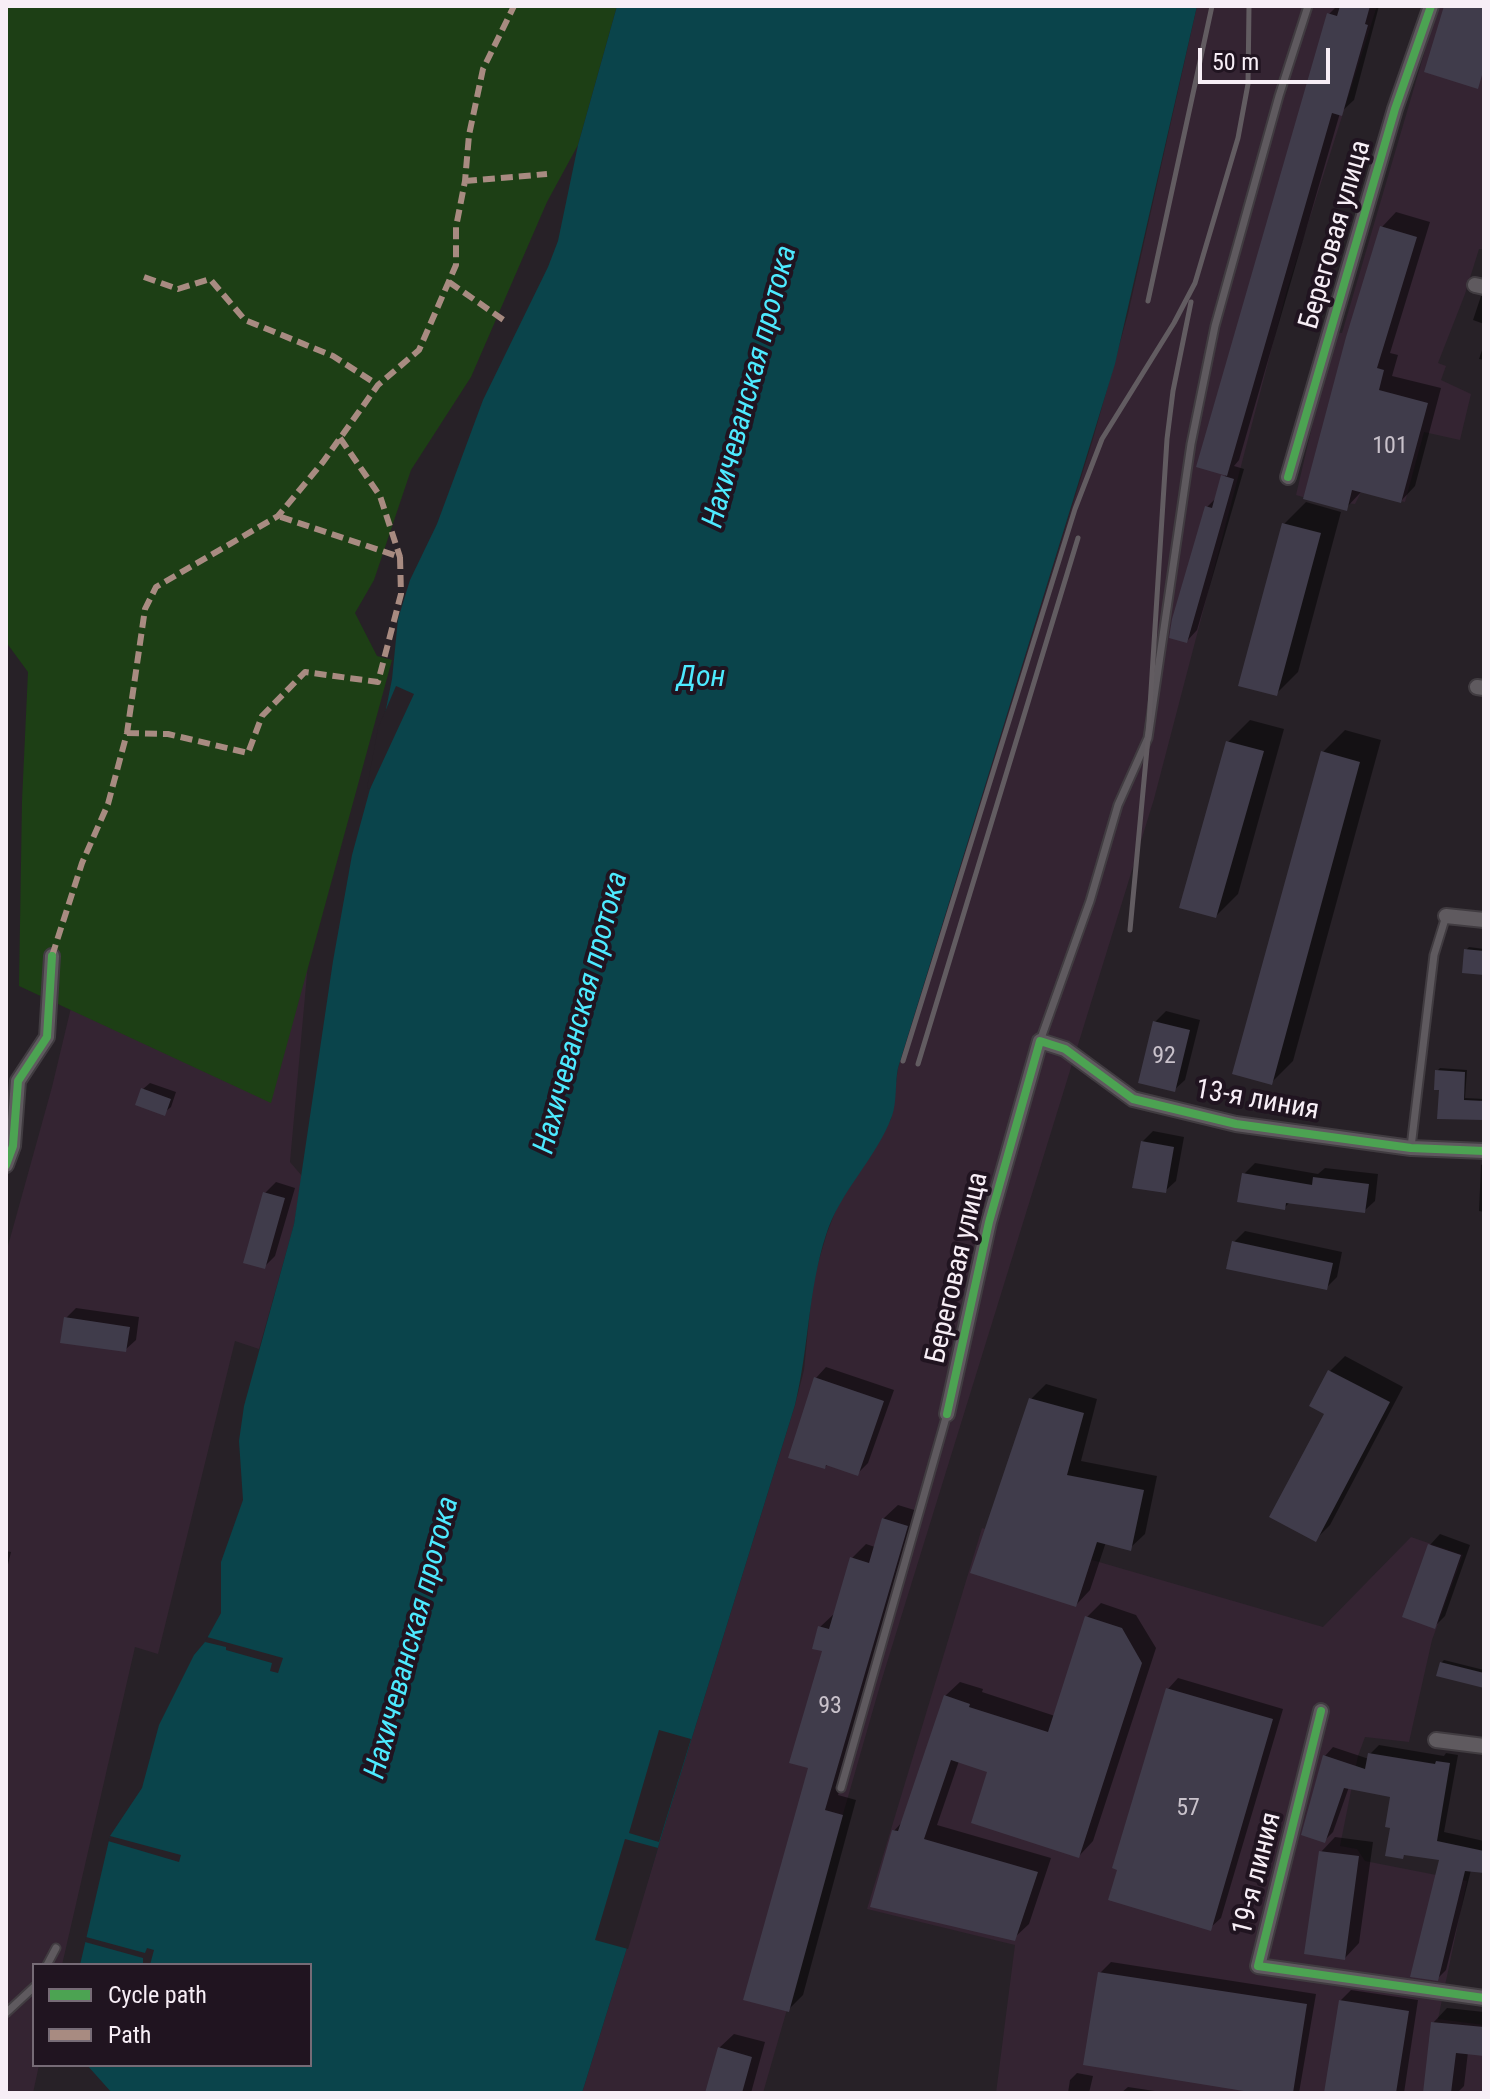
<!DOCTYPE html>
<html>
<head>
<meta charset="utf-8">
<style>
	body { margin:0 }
	#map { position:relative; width:1490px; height:2099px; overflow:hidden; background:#272127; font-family:"Roboto Condensed",sans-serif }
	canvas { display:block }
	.frame { position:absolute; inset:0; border:8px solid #f7eef6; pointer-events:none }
	.legend { position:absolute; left:32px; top:1963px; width:280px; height:104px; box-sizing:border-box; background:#201420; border:2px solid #766b76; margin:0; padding:10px 14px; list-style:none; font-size:24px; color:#f7eef6 }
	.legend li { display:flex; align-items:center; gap:16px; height:40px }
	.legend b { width:40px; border:2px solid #766b76 }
	.scale { position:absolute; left:1198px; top:48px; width:132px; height:36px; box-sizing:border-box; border:4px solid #f7eef6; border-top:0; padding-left:10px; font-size:24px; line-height:28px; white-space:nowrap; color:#f7eef6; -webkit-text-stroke:6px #201420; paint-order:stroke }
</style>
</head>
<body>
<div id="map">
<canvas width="1490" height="2099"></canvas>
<div class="frame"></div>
<ul class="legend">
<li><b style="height:10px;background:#4ca352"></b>Cycle path</li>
<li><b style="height:10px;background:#a88b81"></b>Path</li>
</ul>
<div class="scale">50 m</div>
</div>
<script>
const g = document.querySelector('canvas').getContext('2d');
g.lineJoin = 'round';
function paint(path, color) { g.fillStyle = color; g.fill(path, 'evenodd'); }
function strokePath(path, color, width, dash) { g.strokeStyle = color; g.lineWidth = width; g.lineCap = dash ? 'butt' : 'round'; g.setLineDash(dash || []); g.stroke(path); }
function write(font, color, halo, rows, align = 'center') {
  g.font = font + ' "Roboto Condensed",sans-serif'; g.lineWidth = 8; g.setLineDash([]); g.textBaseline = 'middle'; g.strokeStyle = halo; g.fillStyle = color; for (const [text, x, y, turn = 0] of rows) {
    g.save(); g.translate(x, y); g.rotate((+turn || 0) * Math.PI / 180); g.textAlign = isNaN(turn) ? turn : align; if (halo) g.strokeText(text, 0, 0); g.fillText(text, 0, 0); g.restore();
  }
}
const built = new Path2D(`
	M1197,6H1377L1287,290L1154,799L881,1682L763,2093H582L795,1405L804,1370L813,1280L827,1233L837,1207L891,1119L898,1068L1093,439L1128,314Z
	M1438,6H1484V249H1479L1465,294L1438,363L1446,366L1441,380L1471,394L1460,440L1424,432L1405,502L1361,492L1355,504L1346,503L1342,509L1296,495L1334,332L1342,333Z
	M135,740L323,797L290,1162L302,1176L294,1225L259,1349L235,1341L158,1654L135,1647L62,1965H34V2065H39L33,2093H6V1253L52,1087Z
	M982,1528L1323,1627L1411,1537L1463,1555L1432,1640L1409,1742L1365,1737L1358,1756L1340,1846L1357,1849L1365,1861L1467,1881L1438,2019L1484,2025V2093H996L1015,1945L867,1909Z`);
const green = new Path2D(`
	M6,6H617L578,145L547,202L471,377L411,470L374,580L355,613L377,656L392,660L271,1103L19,986L22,801L28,672L6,642Z`);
const water = new Path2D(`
	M617,6H1197L1115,364L898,1068C895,1083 897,1102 892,1116C876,1159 840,1191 826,1235C808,1290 809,1348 795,1405L582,2093H112L87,2065H310V1965H80L110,1836L142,1788L159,1725L194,1655L205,1642L221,1613V1562L243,1500L239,1441L244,1406L294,1224L333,961L352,855L370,789L392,679L398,619L410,580L437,524L483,400L548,267L558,241L578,145Z`);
const pier = new Path2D(`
	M396,686L414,694L370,789L367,788L378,728Z
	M207,1637L283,1658L278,1673L270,1671L272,1663L226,1650V1647L205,1642Z
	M659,1730L691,1739L659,1842L629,1833Z
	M110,1836L181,1855L179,1862L108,1841Z
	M625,1839L658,1848L628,1949L595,1940Z
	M86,1937L145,1953L147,1948L154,1950L150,1965L143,1963V1958L85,1942Z`);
const shadow = new Path2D(`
	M1337,6H1379L1354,100L1340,113L1239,460L1234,466L1244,469L1197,630L1187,641L1207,507L1217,497L1226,473L1329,14Z
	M1396,212L1430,222L1390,353L1398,355L1392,376L1441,388L1415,486L1401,501L1362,491L1346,508L1382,227Z
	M1481,296H1484V324L1473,320Z
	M1484,344V360L1479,359Z
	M1306,502L1341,512L1298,672L1276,694L1284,524Z
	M1250,720L1284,729L1238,894L1216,916L1228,742Z
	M1345,730L1381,740L1293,1061L1271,1083L1323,752Z
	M1469,947L1484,949V973L1466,950Z
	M1166,1011L1200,1020L1185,1080L1174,1090L1155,1022Z
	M1440,1068L1467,1070L1465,1098L1484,1099V1120L1441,1088L1437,1071Z
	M150,1083L176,1092L171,1107L164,1113L143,1089Z
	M1153,1131L1184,1137L1176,1181L1165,1191L1142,1142Z
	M1255,1163L1318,1174L1325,1168L1378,1174L1375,1201L1364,1211L1290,1202L1284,1208L1244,1174Z
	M1484,1163V1212L1479,1211L1481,1165Z
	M276,1182L295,1188L275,1256L264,1267L265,1193Z
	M1245,1231L1342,1252L1337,1277L1326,1288L1234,1242Z
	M76,1308L139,1317L136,1340L125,1350L66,1318Z
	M1345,1356L1403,1387L1330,1525L1316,1539L1327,1413L1312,1405L1330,1371Z
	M826,1367L894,1390L868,1463L857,1474L828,1464L825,1467L816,1378Z
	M1046,1384L1097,1399L1081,1461L1157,1476L1145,1534L1130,1548L1106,1542L1090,1590L1076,1605L1031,1399Z
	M898,1505L921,1512L838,1795L856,1800L803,1995L788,2010L825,1650L820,1627L835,1613L851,1559L866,1544L875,1547L883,1519Z
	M1440,1534L1470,1545L1445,1616L1434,1627L1430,1545Z
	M6,1551L11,1552L6,1573Z
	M1101,1603L1136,1615L1156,1648L1093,1841L1079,1856L990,1771L959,1761L937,1825L1051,1858L1029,1924L1014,1938L894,1831L903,1821L945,1696L960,1682L983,1689L982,1692L1055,1716L1087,1617Z
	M1444,1660L1484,1670V1686L1441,1663Z
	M1178,1678L1283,1709L1221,1918L1210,1928L1168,1689Z
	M1379,1745L1444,1756L1446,1753L1458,1755L1444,1832L1484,1841V1871L1471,1870L1446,1970L1437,1979L1442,1859L1407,1853L1402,1857L1393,1826V1795L1349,1787L1333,1832L1324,1841L1325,1756L1333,1747L1369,1759L1370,1754Z
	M1335,1837L1373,1842L1359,1943L1345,1958L1321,1852Z
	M1111,1962L1316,1994L1299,2093H1258L1100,1973Z
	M1351,1990L1418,2000L1404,2093H1326L1340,2001Z
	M1447,2008L1484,2012V2054L1468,2052L1464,2086L1457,2093H1425L1433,2023Z
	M734,2034L765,2042L751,2093H707L719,2048Z
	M1077,2073L1093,2076L1089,2093H1068L1070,2080Z
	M1128,2087L1168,2093H1121Z`);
const building = new Path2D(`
	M1340,6H1370L1365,24L1368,25L1342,116L1332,113L1227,476L1196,467L1327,13L1337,16Z
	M1444,6H1484V68L1478,89L1424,72Z
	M1380,226L1417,237L1377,368L1384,370L1379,390L1428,403L1401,503L1352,490L1347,511L1303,499L1346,337Z
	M1221,475L1234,479L1187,643L1169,638L1172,619L1205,506L1212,508Z
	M1282,523L1321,533L1277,696L1238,686Z
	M1226,741L1264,751L1216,918L1179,908Z
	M1321,751L1360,762L1272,1085L1232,1074Z
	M1464,949L1484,951V975L1462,973Z
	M1153,1021L1190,1030L1175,1092L1138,1083Z
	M1435,1070L1465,1072L1464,1100L1484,1101V1120L1437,1119L1439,1090H1434Z
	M141,1088L171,1099L165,1116L135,1105Z
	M1141,1141L1174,1147L1166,1193L1132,1188Z
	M1242,1173L1312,1185L1313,1177L1369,1184L1365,1213L1286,1203L1285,1210L1237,1202Z
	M263,1192L285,1198L265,1269L243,1263Z
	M1232,1241L1333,1263L1327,1290L1226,1269Z
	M64,1317L130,1327L126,1352L60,1343Z
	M1328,1370L1390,1402L1316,1542L1269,1517L1324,1414L1309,1406Z
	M814,1377L884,1401L858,1476L826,1465L825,1469L788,1458Z
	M1029,1398L1084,1413L1067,1475L1144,1490L1131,1551L1097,1542L1076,1607L970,1573Z
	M882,1518L908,1526L825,1810L843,1815L789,2012L743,2000L808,1768L789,1763L822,1651L812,1649L818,1626L829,1629L850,1557L869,1563Z
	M1428,1544L1461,1555L1435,1629L1402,1617Z
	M1085,1616L1122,1628L1142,1663L1079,1858L971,1823L987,1772L951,1760L924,1839L1038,1872L1015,1941L870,1907L892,1830L898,1831L944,1695L970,1704L969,1707L1048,1732Z
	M1440,1662L1484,1673V1688L1436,1676Z
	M1166,1688L1273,1719L1211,1931L1108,1900L1117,1870L1112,1868Z
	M1368,1753L1435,1764L1436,1761L1450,1763L1437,1841L1484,1851V1873L1465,1871L1438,1981L1410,1977L1439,1860L1404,1855L1403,1859L1385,1856L1390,1828L1385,1827L1390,1797L1344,1788L1325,1843L1301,1835L1323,1755L1365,1769Z
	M1319,1851L1359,1856L1345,1960L1304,1954Z
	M1098,1972L1307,2004L1293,2093H1256L1083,2065Z
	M1339,2000L1409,2011L1396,2093H1324Z
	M1431,2022L1484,2027V2056L1456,2053L1451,2093H1423Z
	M718,2047L752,2057L742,2093H705Z`);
const lane = new Path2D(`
	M1040,1041L1090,901L1118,805L1148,738L1191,444L1215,326L1279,96L1308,6
	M1411,1147L1434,955L1446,916
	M841,1788L947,1414
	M47,1965L56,1948
	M6,2013L34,1987`);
const street = new Path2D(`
	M1475,285L1484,287
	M1288,477L1395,109L1431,6
	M1477,687L1484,688
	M1446,916L1484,920
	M6,1165L13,1146L18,1081L47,1037L52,956
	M947,1414L989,1222L1040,1041L1065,1049L1133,1099L1236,1124L1411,1148L1484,1151
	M1321,1711L1258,1966L1484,1998
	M1436,1740L1484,1746`);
const rail = new Path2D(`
	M1148,301L1212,6
	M1130,930L1148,738L1167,439L1173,391L1191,302
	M903,1061L1075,509L1102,439L1174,323L1195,283L1238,138L1248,84L1249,6
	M918,1064L1078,538`);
const quiet = new Path2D(`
	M465,181L547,174
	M144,277L178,289L210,279L245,320L333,356L378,385
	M449,282L505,321
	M340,438L380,496L400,557
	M127,733L168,734L248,753L262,716L305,672L378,682L401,594L400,557L278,516
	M52,956L82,863L108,804L127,733L145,609L156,587L278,516L323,462L378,385L419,350L456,265V227L465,181L469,135L483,69L514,6`);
const cycleway = new Path2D(`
	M1288,477L1395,109L1431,6
	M6,1165L13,1146L18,1081L47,1037L52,956
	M947,1414L989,1222L1040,1041L1065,1049L1133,1099L1236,1124L1411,1148L1484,1151
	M1321,1711L1258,1966L1484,1998`);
const numberNames = [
	["101",1390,447],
	["92",1164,1057],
	["93",830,1707],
	["57",1188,1809]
];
const streetNames = [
	["Береговая улица",1336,235,-74],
	["13-я линия",1257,1101,10],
	["Береговая улица",958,1268,-77],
	["19-я линия",1258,1874,-76]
];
const waterNames = [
	["Нахичеванская протока",751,387,-75],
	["Дон",701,678],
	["Нахичеванская протока",582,1013,-75],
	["Нахичеванская протока",413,1638,-75]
];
paint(built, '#342432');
paint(green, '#1d3f15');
paint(water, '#0a444b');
paint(pier, '#272127');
paint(shadow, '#0007');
paint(building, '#403c4b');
strokePath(lane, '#413c41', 11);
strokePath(street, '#413c41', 18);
strokePath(lane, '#5f5a5f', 7);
strokePath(street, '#5f5a5f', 14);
strokePath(rail, '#625c61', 5);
strokePath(quiet, '#a88b81', 6, [12, 6]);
strokePath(cycleway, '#4ca352', 8);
write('24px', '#c9c2cb', null, numberNames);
write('28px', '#f7eef6', '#201420', streetNames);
write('italic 30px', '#4deaff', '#201420', waterNames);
</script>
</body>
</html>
